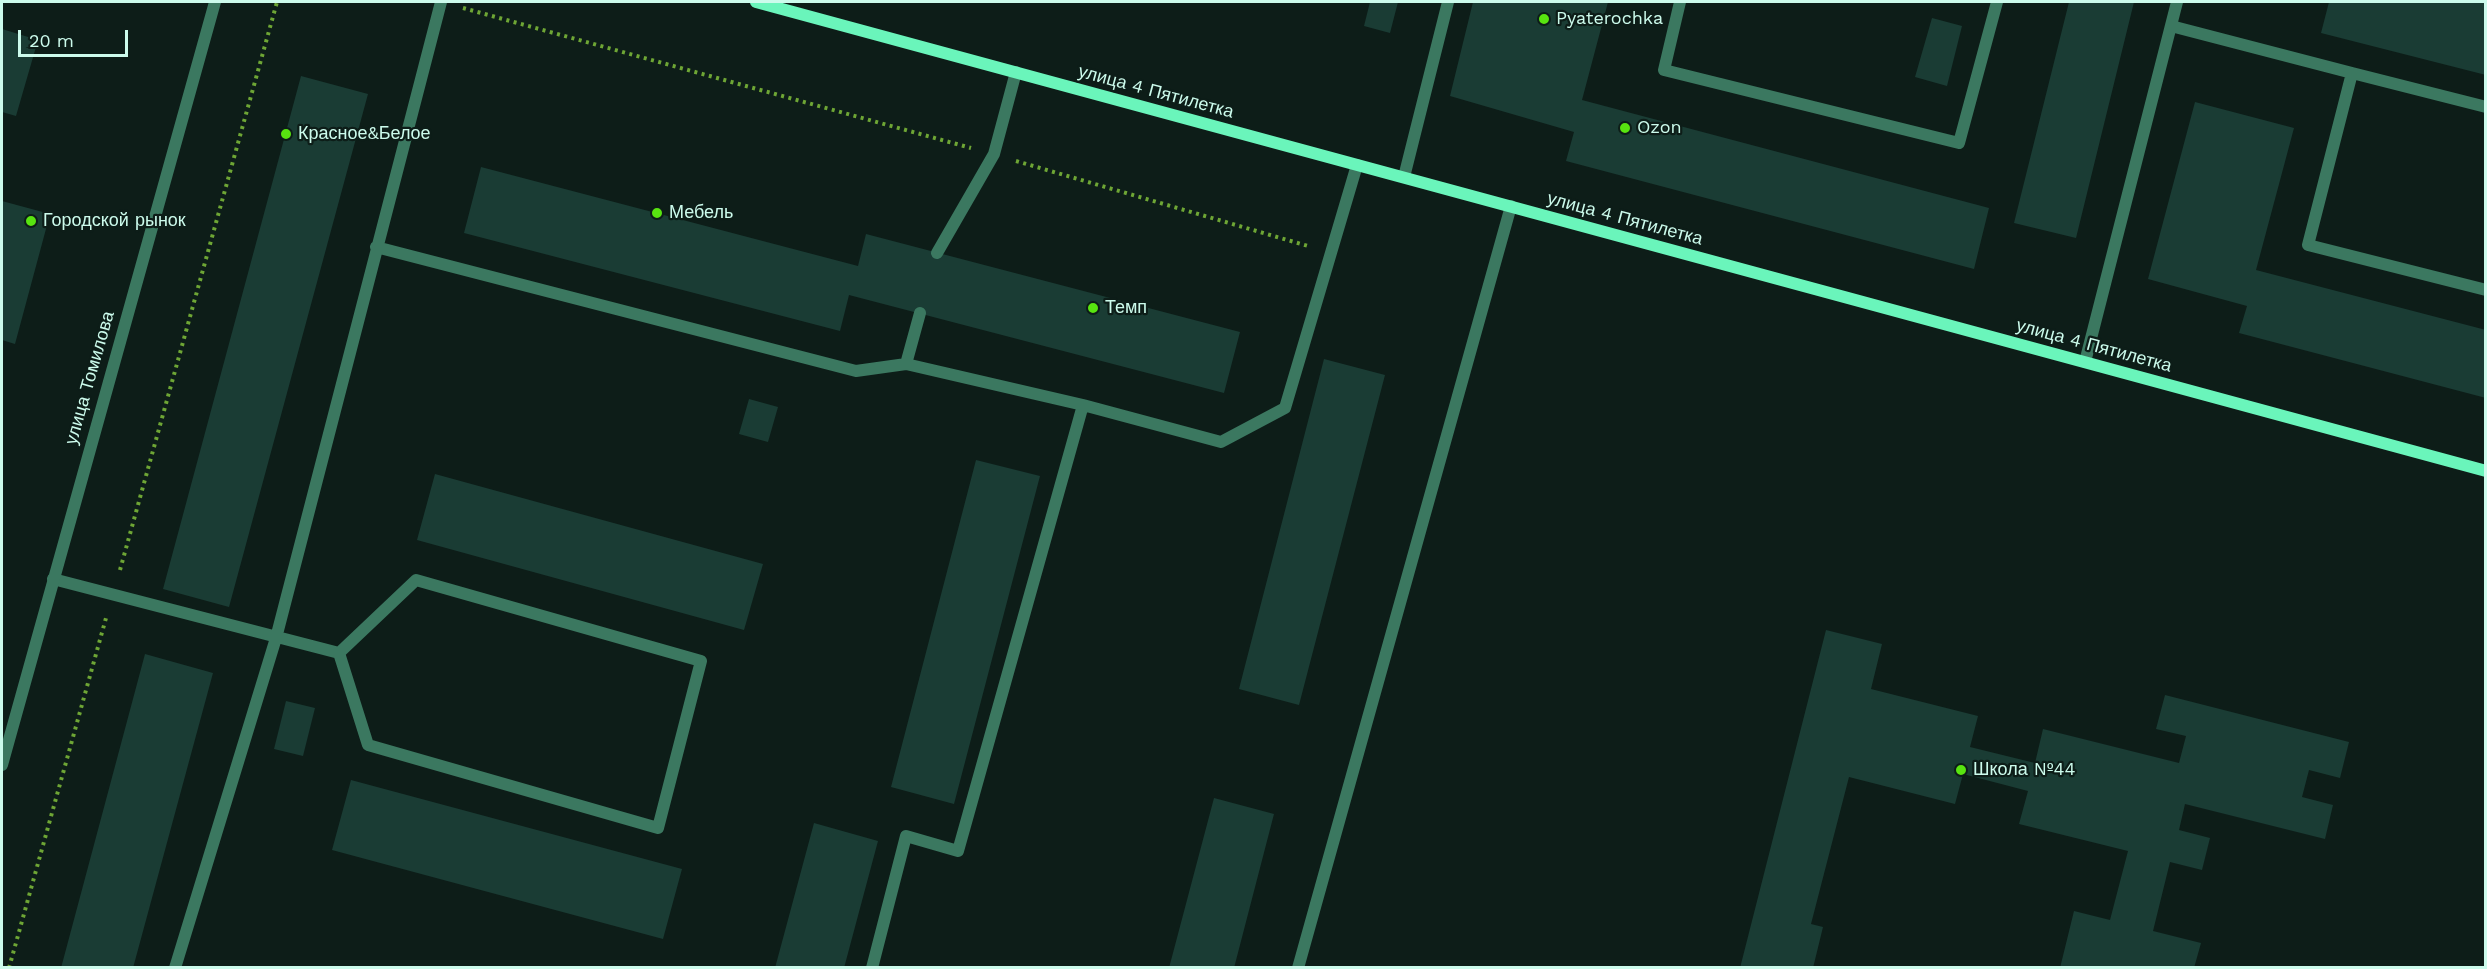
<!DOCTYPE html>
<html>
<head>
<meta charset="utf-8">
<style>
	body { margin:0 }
	#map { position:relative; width:2487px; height:969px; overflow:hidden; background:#0d1d18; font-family:"Work Sans",sans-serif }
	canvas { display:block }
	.frame { position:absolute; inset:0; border:3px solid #ccfbec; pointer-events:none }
	.scale { position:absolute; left:18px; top:30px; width:110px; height:27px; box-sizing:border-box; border:3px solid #ccfbec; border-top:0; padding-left:8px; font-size:18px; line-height:21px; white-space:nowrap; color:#ccfbec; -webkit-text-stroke:4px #0d1d18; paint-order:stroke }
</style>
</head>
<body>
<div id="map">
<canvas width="2487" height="969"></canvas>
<div class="frame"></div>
<div class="scale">20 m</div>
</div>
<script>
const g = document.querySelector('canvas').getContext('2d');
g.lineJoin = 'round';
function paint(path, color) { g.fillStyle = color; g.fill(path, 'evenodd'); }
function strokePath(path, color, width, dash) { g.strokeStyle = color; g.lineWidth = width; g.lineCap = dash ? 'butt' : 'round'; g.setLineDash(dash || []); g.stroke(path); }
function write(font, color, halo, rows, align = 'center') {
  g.font = font + ' "Work Sans",sans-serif'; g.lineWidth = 4.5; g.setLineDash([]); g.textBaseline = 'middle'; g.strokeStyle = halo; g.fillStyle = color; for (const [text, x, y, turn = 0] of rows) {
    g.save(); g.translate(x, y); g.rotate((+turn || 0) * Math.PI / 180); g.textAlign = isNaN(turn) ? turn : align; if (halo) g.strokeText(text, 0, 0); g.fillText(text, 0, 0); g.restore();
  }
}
const building = new Path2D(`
	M1370,2H1398L1390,33L1364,26Z
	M1473,2H1608L1582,100L1989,208L1974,269L1566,161L1574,132L1450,96Z
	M2069,2H2134L2076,238L2014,223Z
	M2329,2H2486V75L2321,33Z
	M1932,18L1962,26L1947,86L1915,77Z
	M2,29L38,40L16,116L2,112Z
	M301,76L368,94L229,607L163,589Z
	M2195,102L2294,128L2256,270L2486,330V398L2239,333L2247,306L2148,279Z
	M481,167L858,266L866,234L1240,332L1224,393L849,295L840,331L464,233Z
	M2,201L50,214L15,344L2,340Z
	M1324,359L1385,375L1299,705L1239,689Z
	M749,399L778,407L768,442L739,434Z
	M976,460L1040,476L954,804L891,787Z
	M435,474L763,564L744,630L417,540Z
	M1826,630L1882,644L1871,689L1978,716L1970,747L2035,763L2043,729L2179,763L2186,736L2156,729L2165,695L2349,742L2340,778L2309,770L2302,797L2333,805L2325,839L2185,804L2179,830L2210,838L2202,870L2170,862L2153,931L2201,943L2194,968H2060L2074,911L2110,920L2128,851L2019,824L2028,791L1963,774L1955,804L1849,777L1811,924L1823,927L1813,968H1740Z
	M145,654L213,673L133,968H61Z
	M286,701L315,708L303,756L274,749Z
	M351,780L682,869L663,939L332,850Z
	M1214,798L1274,814L1234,968H1169Z
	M814,823L878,841L844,968H775Z`);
const path = new Path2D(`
	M463,8L971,148
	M1016,161L1308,246
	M120,570L277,2
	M9,968L106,618`);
const lane = new Path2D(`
	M1680,2L1664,70L1959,143L1997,2
	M2171,26L2352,73L2308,245L2486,290
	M2352,73L2486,107
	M376,247L856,371L906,364L1083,405L1221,442L1285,408L1357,165
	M937,253L994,154L1016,72
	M2085,362L2177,2
	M906,364L920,313
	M53,579L339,653L368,745L658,828L701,661L416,580L339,653
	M175,968L276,638L441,2
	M872,968L906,836L958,851L1083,405
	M1298,968L1511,206`);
const street = new Path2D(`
	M1404,177L1448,2
	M2,765L215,2`);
const secondary = new Path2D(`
	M756,2L2486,471`);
const markers = [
	[1544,19,6,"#58e410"],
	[1625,128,6,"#58e410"],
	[286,134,6,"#58e410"],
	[657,213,6,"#58e410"],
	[31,221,6,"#58e410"],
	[1093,308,6,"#58e410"],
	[1961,770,6,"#58e410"]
];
const poiNames = [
	["Pyaterochka",1556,19],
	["Ozon",1637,128],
	["Красное&Белое",298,134],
	["Мебель",669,213],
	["Городской рынок",43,221],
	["Темп",1105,308],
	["Школа №44",1973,770]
];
const streetNames = [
	["улица 4 Пятилетка",1156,92,15],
	["улица 4 Пятилетка",1625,219,15],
	["улица 4 Пятилетка",2094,346,15],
	["улица Томилова",90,378,-74]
];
paint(building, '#1a3c34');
strokePath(path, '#6ea635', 4, [3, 4.5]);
strokePath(lane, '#3b7860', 12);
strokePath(street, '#3b7860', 12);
strokePath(secondary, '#6af5bb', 12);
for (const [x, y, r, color] of markers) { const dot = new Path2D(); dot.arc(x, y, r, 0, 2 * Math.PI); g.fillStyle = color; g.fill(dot); strokePath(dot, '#0d1d18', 2); }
write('18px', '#ccfbec', '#0d1d18', poiNames, 'left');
write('18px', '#ccfbec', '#0d1d18', streetNames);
</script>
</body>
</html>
